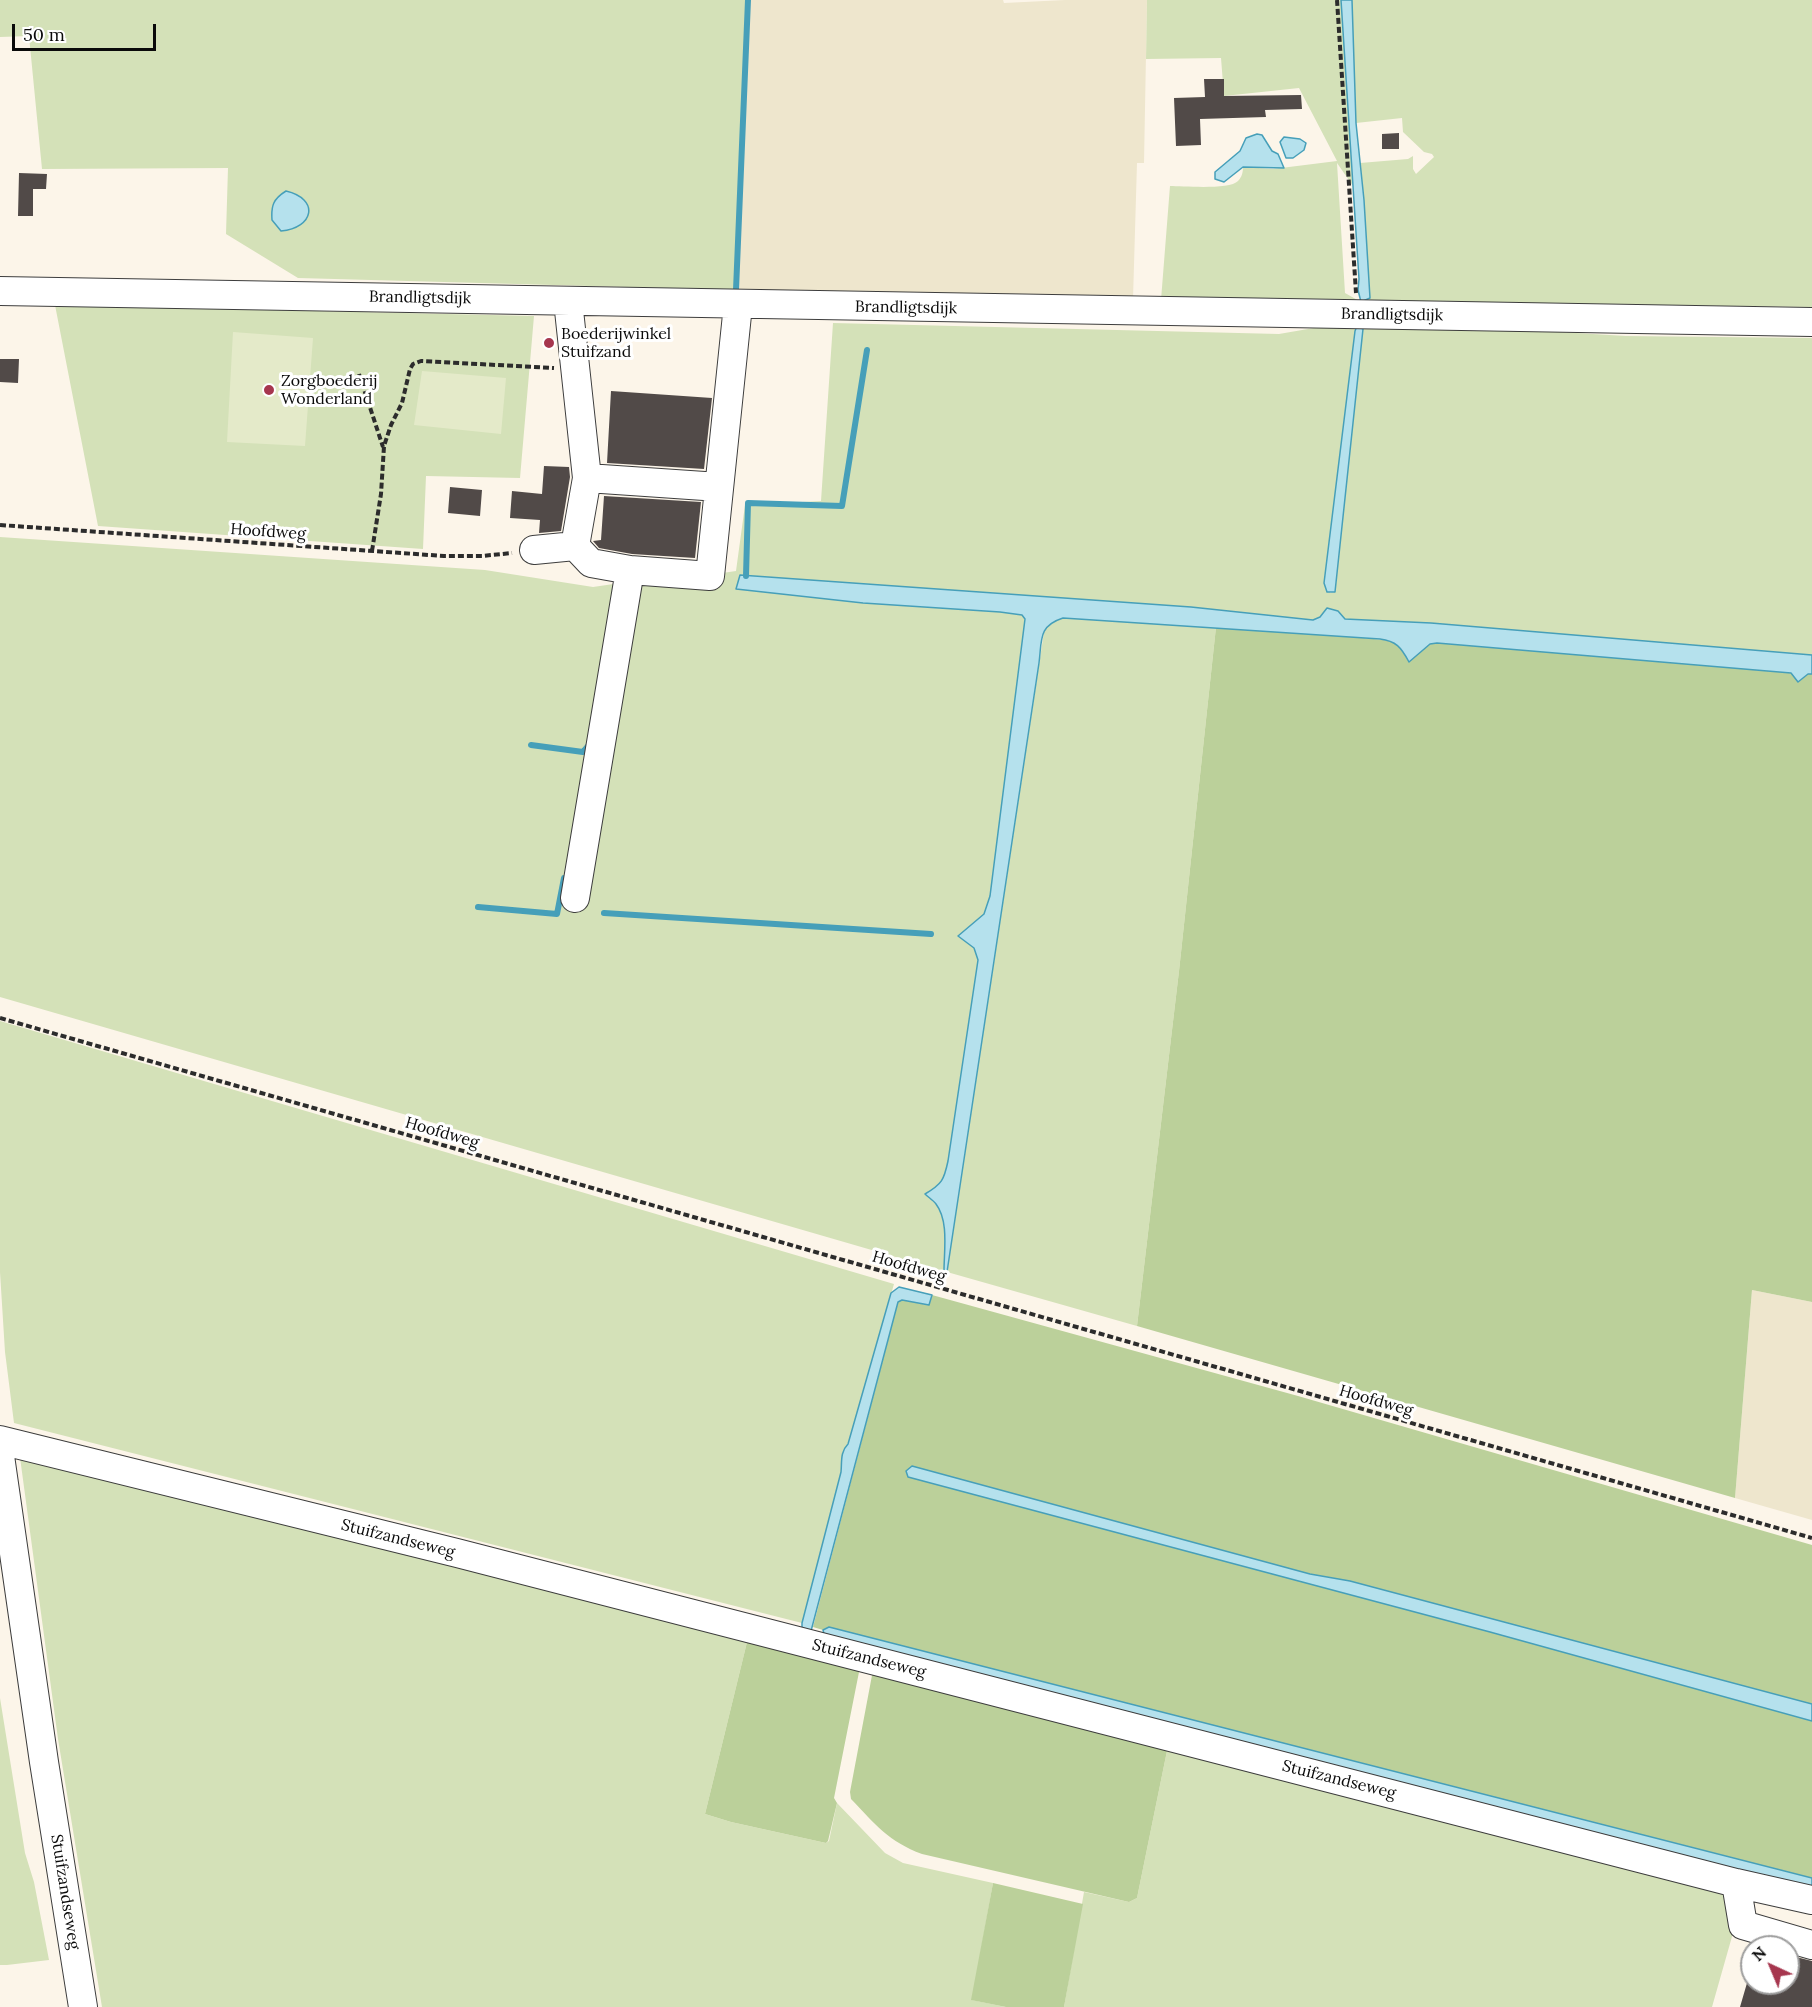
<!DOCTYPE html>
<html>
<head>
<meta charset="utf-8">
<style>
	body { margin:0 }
	#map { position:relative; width:1812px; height:2007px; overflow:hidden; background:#fcf5e9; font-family:Lora,serif }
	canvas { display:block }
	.north { position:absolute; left:1740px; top:1935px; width:60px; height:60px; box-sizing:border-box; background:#fff; border:2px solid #9d9d9d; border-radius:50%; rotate:316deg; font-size:16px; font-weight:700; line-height:24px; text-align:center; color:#0a0a0a }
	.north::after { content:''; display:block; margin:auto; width:21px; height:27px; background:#a6364e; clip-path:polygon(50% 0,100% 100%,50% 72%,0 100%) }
	.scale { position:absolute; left:12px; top:24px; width:144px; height:27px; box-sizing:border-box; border:3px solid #0a0a0a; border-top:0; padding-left:8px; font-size:18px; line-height:21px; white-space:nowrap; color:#0a0a0a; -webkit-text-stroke:4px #fff; paint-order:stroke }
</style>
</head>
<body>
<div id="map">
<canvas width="1812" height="2007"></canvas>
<div class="north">N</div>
<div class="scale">50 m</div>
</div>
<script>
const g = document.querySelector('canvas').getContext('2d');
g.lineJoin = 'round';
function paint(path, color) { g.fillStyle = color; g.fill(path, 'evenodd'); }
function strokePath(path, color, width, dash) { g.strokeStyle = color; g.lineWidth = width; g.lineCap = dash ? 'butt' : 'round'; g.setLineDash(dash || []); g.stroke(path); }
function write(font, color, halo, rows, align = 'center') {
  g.font = font + ' Lora,serif'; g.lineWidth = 6; g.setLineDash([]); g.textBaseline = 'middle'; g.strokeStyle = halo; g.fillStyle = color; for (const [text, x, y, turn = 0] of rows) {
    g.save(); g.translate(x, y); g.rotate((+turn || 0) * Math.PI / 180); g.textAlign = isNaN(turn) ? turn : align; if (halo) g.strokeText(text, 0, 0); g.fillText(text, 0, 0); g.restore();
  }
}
const farmland = new Path2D(`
	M748,0H1003L1004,3L1065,0H1147L1144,163H1137L1133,299L736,290L740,165Z
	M1752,1290L1812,1302V1520L1735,1498Z`);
const green = new Path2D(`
	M0,0H748L740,165L736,290L298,278L226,234L228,168L42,169L29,36L0,37Z
	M1147,0H1341L1353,186L1337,163L1345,293L1361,302L1370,298L1364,200L1360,163L1408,159L1413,156V169L1416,174L1434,157L1432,154L1424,152L1403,132L1402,118L1356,123L1351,0H1812V307L1464,303L1361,304L1161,300L1170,186C1183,186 1230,190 1238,181C1242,177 1243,172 1243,167L1273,169L1337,161L1299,88L1224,96L1221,58L1146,59Z
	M55,305L534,316L520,478L426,476L423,549L98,526Z
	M1360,320L1626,336L1812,338V655L1431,623L1345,619L1338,611L1313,620L1191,607L1027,596L1022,615L1025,619L990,896L984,914L958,936L975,948L978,960L948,1161L944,1179L936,1188C936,1202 938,1203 942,1216C947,1233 944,1253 944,1271L0,997V537L485,570L593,587L634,581L661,582L736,571L745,505L821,501L833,323L1279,334ZM1363,329L1335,592L1330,593ZM741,575L1003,594L999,612L863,603L737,589Z
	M1063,618L1216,627L1179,971L1137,1326L947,1272L1044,632L1050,622Z
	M0,1021L894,1284L848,1444C840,1452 842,1463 841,1472L802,1623L14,1423L5,1352L0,1272Z
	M19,1450L748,1638L705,1814L731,1822L826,1843L829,1841L837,1803L885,1853L903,1863L993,1883L972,2000L1006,2007H102L58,1739Z
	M0,1698L25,1853L34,1882L49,1960L7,1965H0Z
	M1168,1746L1725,1888L1733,1933L1712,2007H1064L1084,1892L1129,1902L1137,1898Z`);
const forest = new Path2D(`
	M1216,627L1335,635L1393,641L1401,648L1409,661L1430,644L1437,643L1791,673L1798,682L1808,674H1812V1302L1752,1290L1735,1498L1137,1326L1179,971Z
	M932,1295L1298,1396L1812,1545V1704L1350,1581L1310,1574L909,1477L1490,1632L1812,1721V1878L829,1627L823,1630L813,1627L898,1302L902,1300L928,1305Z
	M748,1638L860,1667L834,1798L837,1803L828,1841L826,1843L731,1822L705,1814Z
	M873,1670L1168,1746L1137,1898L1129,1902L922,1854C889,1842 875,1824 851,1799L850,1792Z
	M993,1883L1083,1904L1064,2007H1006L971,2000Z`);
const pitch = new Path2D(`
	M233,332L313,338L305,446L227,442Z
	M422,371L506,378L501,434L414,425Z`);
const water = new Path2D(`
	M1341,0H1352L1356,123L1364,200L1370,298L1361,302L1358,290L1359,279Z
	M1257,134L1262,135L1272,151L1278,154L1284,168L1243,167L1224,182L1215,179V172L1240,151L1246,138Z
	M1284,137L1300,139L1306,143L1304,150L1293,158H1286L1280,142Z
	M286,191C320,199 314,228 281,231L272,220C271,206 273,199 286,191Z
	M1357,326L1363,329L1335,592H1327L1324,583L1355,331Z
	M740,575L1191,607L1313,620L1320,617L1327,608L1338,611L1345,619L1431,623L1812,655V674H1808L1798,682L1791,673L1437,643L1430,644L1409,662C1401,647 1396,641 1380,639L1063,618C1038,626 1042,640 1039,663L947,1272L944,1271C944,1251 949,1221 936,1204C933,1200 928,1197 925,1194C942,1184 944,1180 948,1161L978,960L974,948L958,936L984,914L990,896L1025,619L1022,615L1000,612L863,603L736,589Z
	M899,1287L932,1295L929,1305L902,1300L898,1302L811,1631L802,1628V1623L841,1472C842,1462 840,1452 848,1444L891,1293Z
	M912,1466L1310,1574L1350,1581L1812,1704V1721L1490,1632L908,1477L906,1471Z
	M829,1627L1812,1878V1890L824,1634L823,1630Z`);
const stream = new Path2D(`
	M736,290L748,0
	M746,576L748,503L842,506L867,350
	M531,745L583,752L589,745
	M478,907L557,914L564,878
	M604,913L931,934`);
const building = new Path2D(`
	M1204,79H1224V96L1301,95L1302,109L1265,110L1266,117L1200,119L1201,145L1176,146L1174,98L1205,97Z
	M1399,133V149H1382V134Z
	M19,173L47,174L46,189H33V216H18Z
	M0,359H19L18,383L0,382Z
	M611,391L712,398L704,469L607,463Z
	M544,466L569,467L570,477L561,531L539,533L540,520L510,518L512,491L542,494Z
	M450,487L482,490L480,516L448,513Z
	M604,496L701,502L695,558L632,554L599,548L593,541L601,540Z
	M1788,1955L1812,1961V2007H1740L1747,1983H1788Z`);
const path = new Path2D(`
	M1337,0L1356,293
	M359,374L383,447
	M0,525L444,556H482L512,553
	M372,551L381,494L384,446L391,425L402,403L410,369L413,364L421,361L554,368
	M0,1018L1812,1538`);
const minor = new Path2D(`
	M0,291L1812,322
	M568,301L587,478
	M575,546L591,563L630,570
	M534,550L575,546L587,478L719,487
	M575,898L630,570L710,576L738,305
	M0,1440L457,1553L1736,1883L1812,1900
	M0,1456L44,1762L83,2007
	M1736,1883L1743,1925L1812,1945`);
const markers = [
	[549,343,6,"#a6364e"],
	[269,390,6,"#a6364e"]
];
const streetNames = [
	["Brandligtsdijk",420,298,1],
	["Brandligtsdijk",906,308,1],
	["Brandligtsdijk",1392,315,1],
	["Hoofdweg",268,532,4],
	["Hoofdweg",442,1133,16],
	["Hoofdweg",909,1267,16],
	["Hoofdweg",1376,1401,16],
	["Stuifzandseweg",398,1539,14],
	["Stuifzandseweg",869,1659,14],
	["Stuifzandseweg",1339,1780,14],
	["Stuifzandseweg",65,1892,81]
];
const poiNames = [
	["Boederijwinkel",561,334],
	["Stuifzand",561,352],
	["Zorgboederij",281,381],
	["Wonderland",281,399]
];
paint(farmland, '#eee6cd');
paint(green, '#d4e1b8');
paint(forest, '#bbd09a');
paint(pitch, '#e4eac9');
paint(water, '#b5e1ed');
strokePath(water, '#469fb9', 1.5);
strokePath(stream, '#469fb9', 6);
paint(building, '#514a48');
strokePath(minor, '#3d3d3d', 30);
strokePath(path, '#2c2c2c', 4, [6, 3]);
strokePath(minor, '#fff', 28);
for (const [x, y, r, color] of markers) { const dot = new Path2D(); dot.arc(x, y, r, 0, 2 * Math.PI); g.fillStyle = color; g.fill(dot); strokePath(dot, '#fff', 2); }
write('16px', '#0a0a0a', '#fff', streetNames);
write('16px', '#0a0a0a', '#fff', poiNames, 'left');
</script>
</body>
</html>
